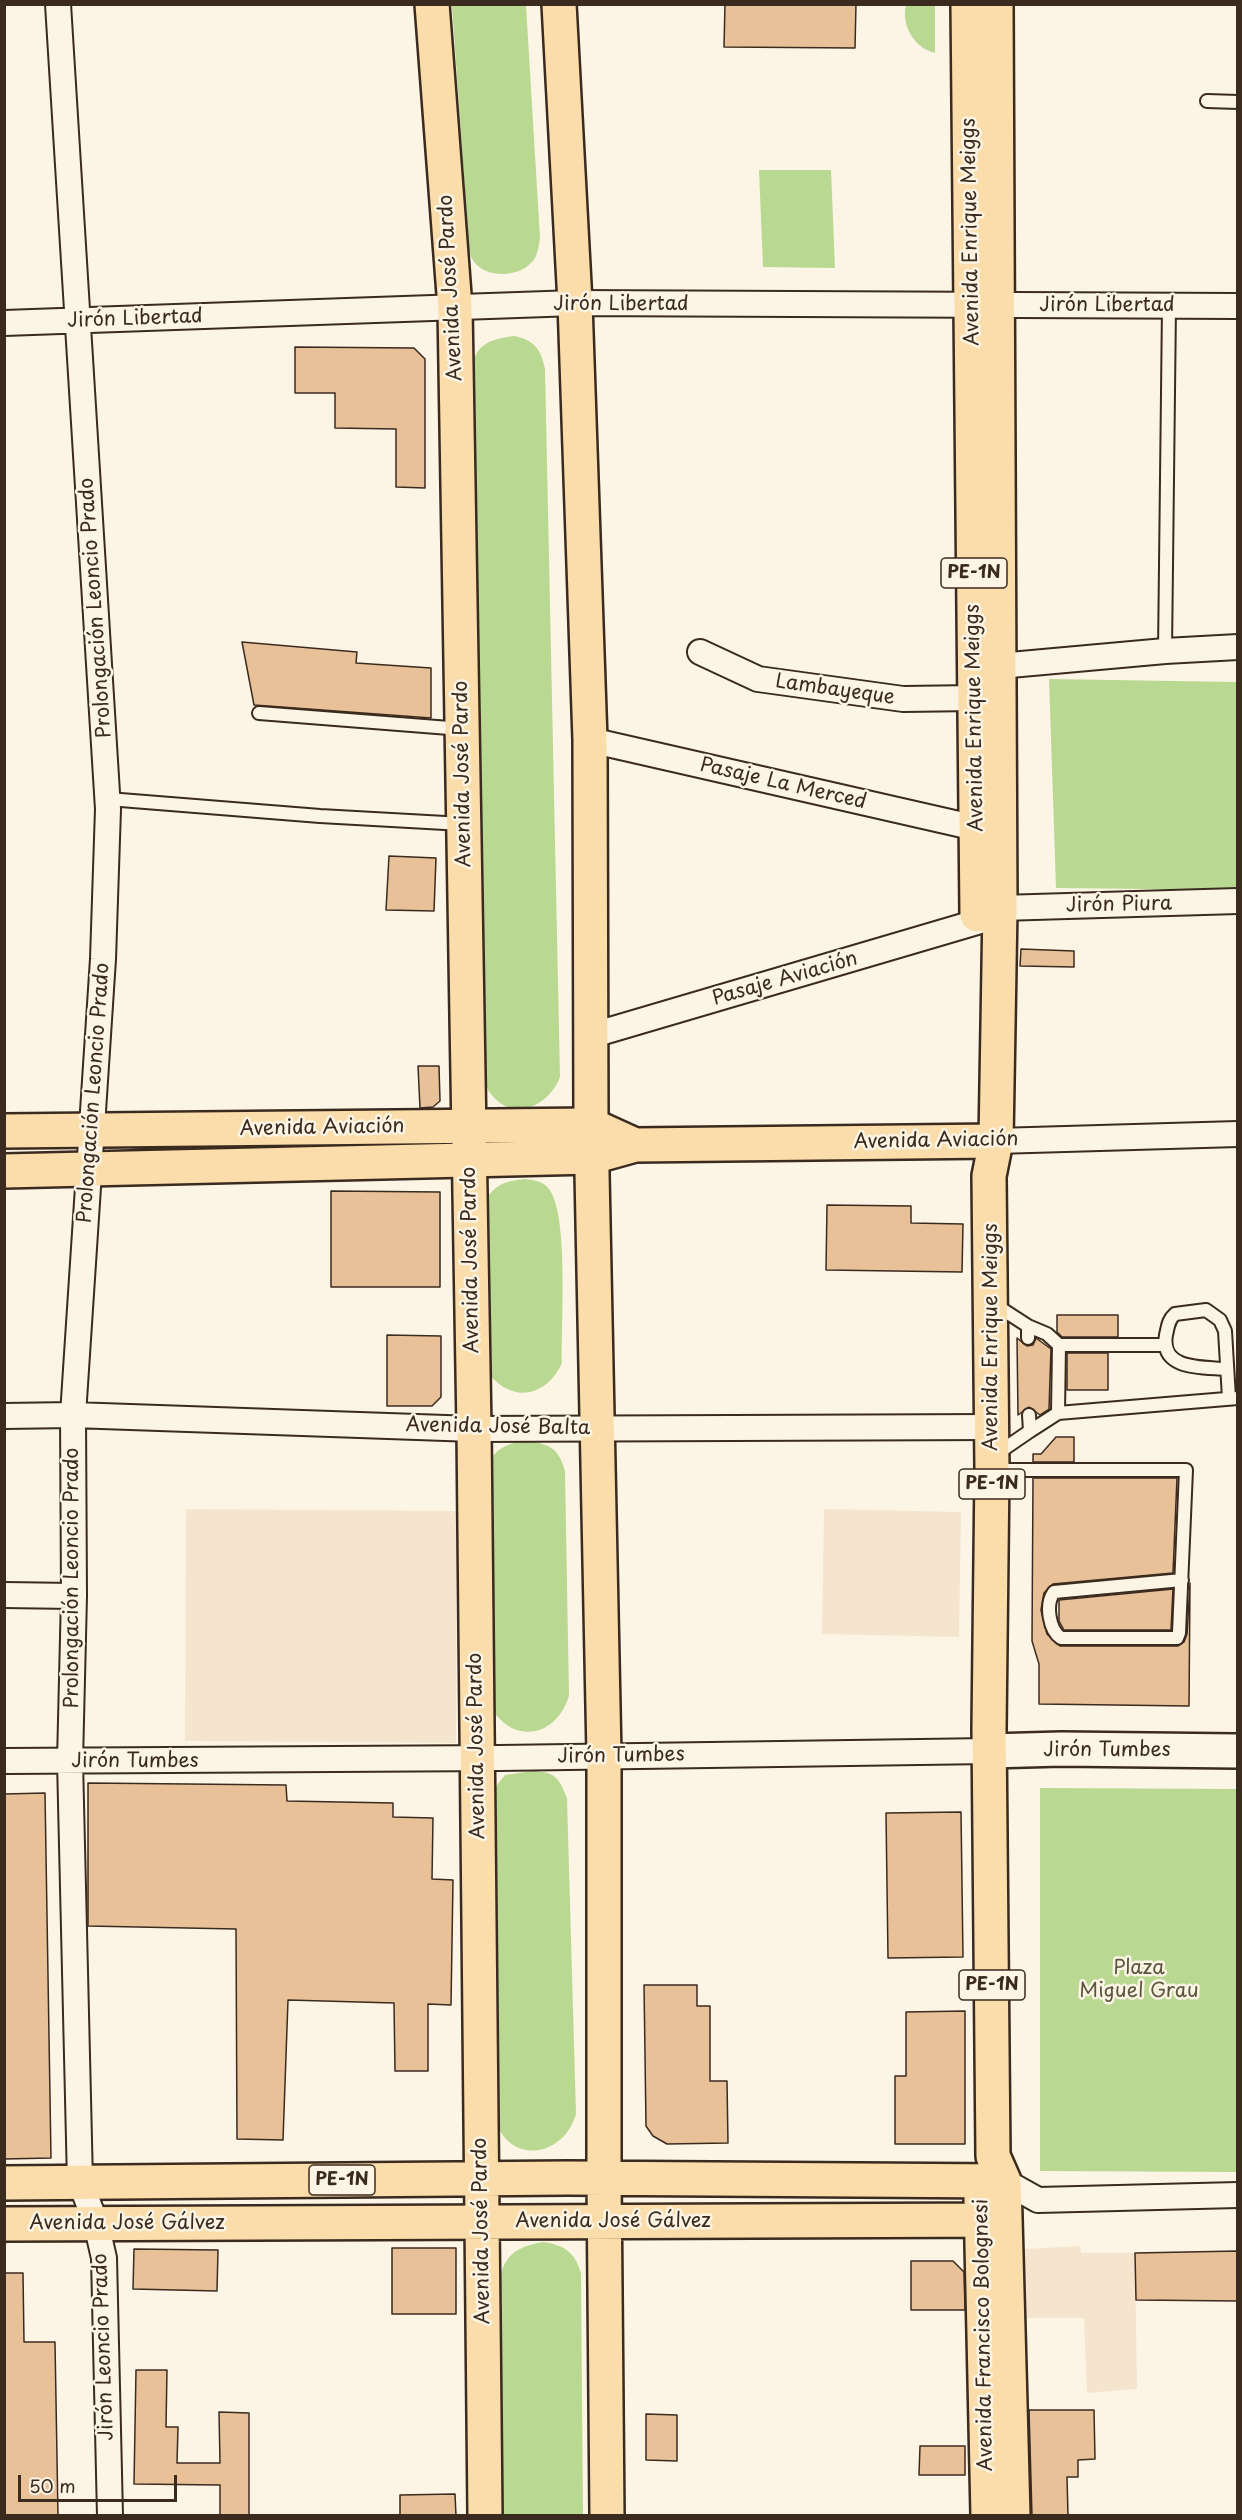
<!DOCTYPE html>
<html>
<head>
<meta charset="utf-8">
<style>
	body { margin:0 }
	#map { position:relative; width:1242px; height:2520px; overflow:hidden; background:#fcf5e5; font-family:"Playpen Sans",sans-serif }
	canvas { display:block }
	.frame { position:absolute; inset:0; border:6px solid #3b2a1e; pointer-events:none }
	.scale { position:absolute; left:18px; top:2475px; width:159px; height:27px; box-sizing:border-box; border:3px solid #3b2a1e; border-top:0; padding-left:8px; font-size:18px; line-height:21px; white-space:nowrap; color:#3b2a1e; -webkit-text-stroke:4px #fcf5e5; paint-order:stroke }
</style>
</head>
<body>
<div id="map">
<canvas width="1242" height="2520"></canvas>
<div class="frame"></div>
<div class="scale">50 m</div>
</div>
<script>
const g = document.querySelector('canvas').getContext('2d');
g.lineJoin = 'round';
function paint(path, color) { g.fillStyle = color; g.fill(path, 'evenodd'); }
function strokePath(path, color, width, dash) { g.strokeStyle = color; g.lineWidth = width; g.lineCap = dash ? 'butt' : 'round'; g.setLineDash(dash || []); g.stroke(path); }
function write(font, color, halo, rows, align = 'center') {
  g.font = font + ' "Playpen Sans",sans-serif'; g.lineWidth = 5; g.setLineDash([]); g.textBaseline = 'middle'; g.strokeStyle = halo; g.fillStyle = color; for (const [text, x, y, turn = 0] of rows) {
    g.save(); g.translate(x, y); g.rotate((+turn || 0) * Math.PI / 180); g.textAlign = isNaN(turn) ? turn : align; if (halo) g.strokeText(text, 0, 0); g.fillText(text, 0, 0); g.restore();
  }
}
const built = new Path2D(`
	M186,1509L457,1511L456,1743L185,1741Z
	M824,1509L961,1512L959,1637L822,1634Z
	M1080,2246L1081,2253H1135L1137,2389L1087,2393L1084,2318H1024V2249Z`);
const green = new Path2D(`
	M452,5H526L540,238C539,244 538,251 536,256C526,277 489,280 475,263C472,260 470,254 469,250Z
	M906,5H935V53C914,48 901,25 906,5Z
	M759,170H831L835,268L763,267Z
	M514,336C534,340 541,349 545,369L560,1077C549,1106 513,1123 491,1094C486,1089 485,1079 483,1072L472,367C476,343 492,339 514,336Z
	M1049,679L1237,682V890L1056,888Z
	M525,1179C534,1180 543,1181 549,1189C569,1215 561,1326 562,1363C547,1396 513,1404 489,1374L486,1199C497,1183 507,1181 525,1179Z
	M527,1440C551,1446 558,1447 565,1471L569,1696C555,1740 509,1745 488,1702L485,1470C494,1449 505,1444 527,1440Z
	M533,1771C556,1772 559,1778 567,1798L576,2114C563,2158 510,2165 495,2120L491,1800L497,1785L505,1775Z
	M1040,1788L1237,1789V2172L1040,2171Z
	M543,2242C564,2245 575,2252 581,2273L583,2515H502L501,2273C508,2251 522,2246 543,2242Z`);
const building = new Path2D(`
	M725,4H856L855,48L724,47Z
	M295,347L414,348L425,359V488L396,487V429L335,428V393H295Z
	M242,642L357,652L356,663L431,668V718L254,705Z
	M389,856L436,858L434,911L386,910Z
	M1021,949L1074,951V967L1020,966Z
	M418,1066H439L440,1101L433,1107L420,1108Z
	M331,1191L440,1192V1287H331Z
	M827,1205L911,1206V1223L963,1224L962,1272L826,1270Z
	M1057,1315H1118V1337H1062L1057,1332Z
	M387,1335L441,1336V1397L432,1406H387Z
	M1017,1338L1027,1346L1033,1345L1036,1338L1051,1349L1049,1409L1040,1415L1029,1407L1018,1415Z
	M1067,1353H1108V1390H1067Z
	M1056,1437H1074V1462H1033V1454H1041Z
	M1033,1478H1177L1173,1573L1053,1584L1044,1593L1041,1610L1047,1634L1060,1646H1178L1184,1642L1187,1634L1190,1583L1189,1706L1039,1704V1664L1032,1641Z
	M1173,1589L1171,1630H1064L1059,1621V1600Z
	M88,1783L286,1785L287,1801L393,1803V1817L433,1818L432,1879L453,1880L451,2005L428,2004V2071H395L394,2003L288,2000L283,2140L237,2139L236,1929L88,1926Z
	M45,1793L51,2158L4,2159V1794Z
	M961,1812L963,1957L888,1958L886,1813Z
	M644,1985H697V2006H710V2081H727L728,2143L667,2144L653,2136L646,2126Z
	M965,2011V2144H895V2076H906V2012Z
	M392,2248H456V2314H392Z
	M134,2249L218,2250L217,2291L133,2289Z
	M1238,2251V2301L1136,2300L1135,2253Z
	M911,2261H953L964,2272L965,2310H911Z
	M4,2273H23L24,2342H55L58,2516H4Z
	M136,2370H167L166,2427H178L177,2463H220L219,2412L249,2413V2516H220V2485L134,2484Z
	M1029,2410H1094L1095,2459L1078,2460V2477H1067L1068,2516H1032Z
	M646,2414L677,2415V2461L646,2460Z
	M920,2446H965V2475H919Z
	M455,2494L456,2516H400V2495Z`);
const lane = new Path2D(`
	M1207,101L1238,102
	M1165,651L1169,306
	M259,713L462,729
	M108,799L320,816L463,824
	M994,1304L1028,1326V1338
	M1028,1326L1047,1334L1059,1345L1058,1413L1030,1431
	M1059,1345H1164
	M1225,1369C1202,1367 1160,1370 1166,1335C1168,1327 1168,1320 1175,1314L1206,1310L1220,1320L1225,1331L1229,1398
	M1058,1413L1238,1398
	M995,1455L1030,1431L1029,1415
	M993,1470H1186L1179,1633L1177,1638H1061C1049,1630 1045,1604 1054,1592L1182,1580`);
const street = new Path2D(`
	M58,4L108,809L103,959L73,1415L74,1596L70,1761L80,2182L96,2223L104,2258L110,2516
	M4,323L575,303L1238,306
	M700,652L758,679L903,699L975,698
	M999,666L1165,651L1238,647
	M590,740L976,828
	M1000,908L1238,901
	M593,1035L977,922
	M996,1141L1238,1134
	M4,1416L73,1415L474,1429L992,1427
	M4,1595L74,1596
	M4,1761L499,1758L990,1751
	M1004,2181L1038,2200L1238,2195`);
const secondary = new Path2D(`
	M990,1751L1061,1749L1238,1751`);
const primary = new Path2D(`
	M432,4L455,308L474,1429L485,2516
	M559,4L575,303L590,740L591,1125L604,1755V2178L607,2516
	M996,1141L989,1176L992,1470L989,1729L993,2156L1004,2181L1013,2516
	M4,2183L568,2178L1004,2181
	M981,2199L988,2516
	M4,2224L1005,2220`);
const highway = new Path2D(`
	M968,4L977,915
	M4,1131L591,1125L635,1145
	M4,1171L592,1157L635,1145L996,1141L1000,908L996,4`);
const shields = [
	[974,573,66],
	[992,1484,66],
	[992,1985,66],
	[342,2180,66]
];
const shieldNames = [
	["PE-1N",974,573],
	["PE-1N",992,1484],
	["PE-1N",992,1985],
	["PE-1N",342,2180]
];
const streetNames = [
	["Avenida Enrique Meiggs",971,232,-91],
	["Avenida José Pardo",451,288,-93],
	["Jirón Libertad",621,304],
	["Jirón Libertad",1107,305],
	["Jirón Libertad",135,319,-2],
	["Prolongación Leoncio Prado",96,608,-94],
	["Lambayeque",835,690,8],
	["Avenida Enrique Meiggs",975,718,-91],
	["Avenida José Pardo",463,774,-91],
	["Pasaje La Merced",783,784,13],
	["Jirón Piura",1119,905,-1],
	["Pasaje Aviación",785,979,-16],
	["Prolongación Leoncio Prado",94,1093,-86],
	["Avenida Aviación",322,1128,-1],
	["Avenida Aviación",936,1141,-1],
	["Avenida José Pardo",471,1260,-91],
	["Avenida Enrique Meiggs",991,1337,-90],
	["Avenida José Balta",498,1427,1],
	["Prolongación Leoncio Prado",72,1578,-90],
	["Avenida José Pardo",477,1746,-91],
	["Jirón Tumbes",1107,1750],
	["Jirón Tumbes",621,1756,-1],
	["Jirón Tumbes",135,1761],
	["Avenida José Gálvez",613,2221],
	["Avenida José Gálvez",127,2223],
	["Avenida José Pardo",482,2231,-91],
	["Avenida Francisco Bolognesi",984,2335,-91],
	["Jirón Leoncio Prado",104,2347,-92]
];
const parkNames = [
	["Plaza",1139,1968],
	["Miguel Grau",1139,1991]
];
paint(built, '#f6e5ce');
paint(green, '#b9d992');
paint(building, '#e8c199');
strokePath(building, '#3b2a1e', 1.5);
strokePath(lane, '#3b2a1e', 16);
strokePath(street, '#3b2a1e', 28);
strokePath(secondary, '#3b2a1e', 38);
strokePath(primary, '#3b2a1e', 38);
strokePath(highway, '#3b2a1e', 38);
strokePath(lane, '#fcf5e5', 12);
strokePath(street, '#fcf5e5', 24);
strokePath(secondary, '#fcf5e5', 33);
strokePath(primary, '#faddab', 33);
strokePath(highway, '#faddab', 33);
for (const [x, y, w] of shields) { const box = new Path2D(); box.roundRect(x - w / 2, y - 15, w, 30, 4.5); g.fillStyle = '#fcf5e5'; g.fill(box); strokePath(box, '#3b2a1e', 1.5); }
write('bold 18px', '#3b2a1e', null, shieldNames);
write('20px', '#3b2a1e', '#fcf5e5', streetNames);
write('20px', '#5a563b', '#fcf5e5', parkNames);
</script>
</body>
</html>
